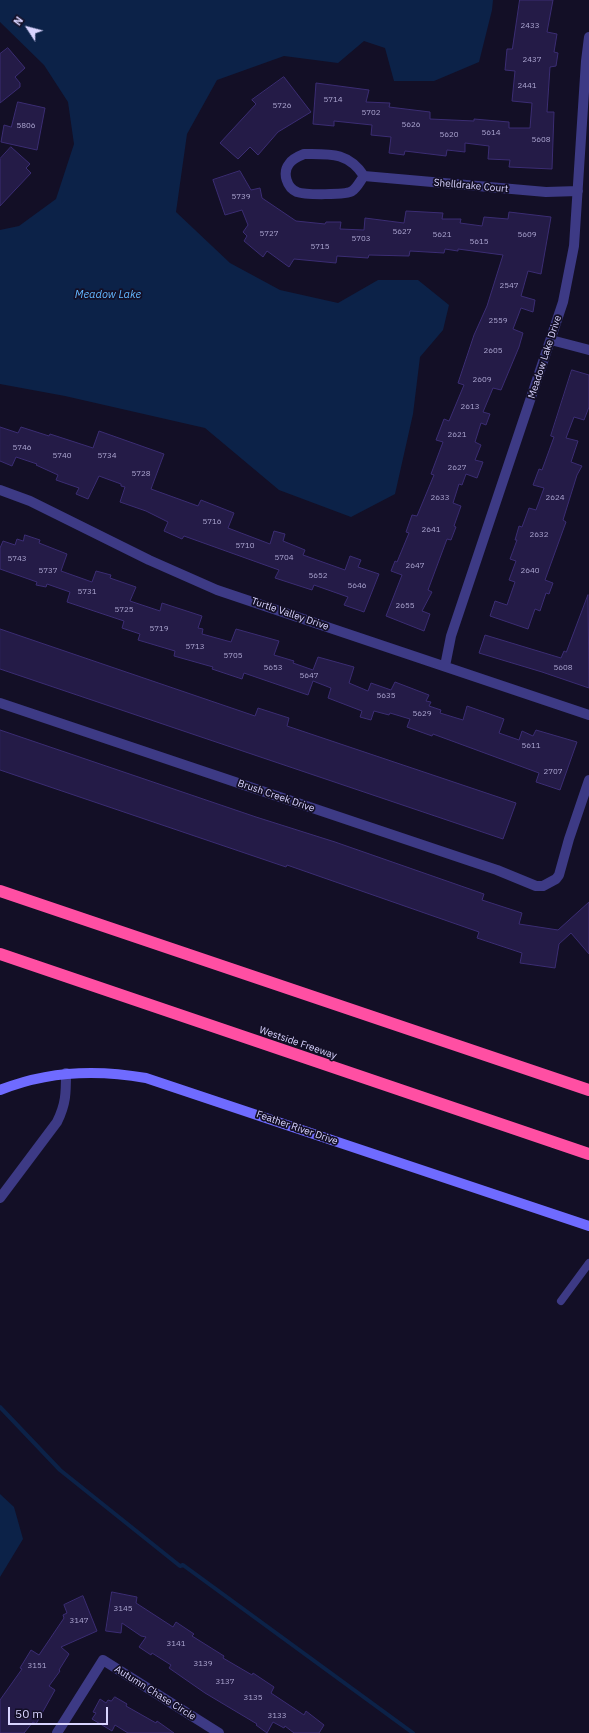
<!DOCTYPE html>
<html>
<head>
<meta charset="utf-8">
<style>
	body { margin:0 }
	#map { position:relative; width:589px; height:1733px; overflow:hidden; background:#130f26; font-family:"IBM Plex Sans",sans-serif }
	canvas { display:block }
	.north { position:absolute; left:8px; top:8px; width:40px; height:40px; -webkit-text-stroke:3px #130f26; paint-order:stroke; rotate:306deg; font-size:11px; font-weight:700; line-height:16px; text-align:center; color:#d9d4ff }
	.north::after { content:''; display:block; margin:auto; width:14px; height:18px; background:#d9d4ff; clip-path:polygon(50% 0,100% 100%,50% 72%,0 100%) }
	.scale { position:absolute; left:8px; top:1707px; width:100px; height:18px; box-sizing:border-box; border:2px solid #d9d4ff; border-top:0; padding-left:5px; font-size:12px; line-height:14px; white-space:nowrap; color:#d9d4ff; -webkit-text-stroke:3px #130f26; paint-order:stroke }
</style>
</head>
<body>
<div id="map">
<canvas width="589" height="1733"></canvas>
<div class="north">N</div>
<div class="scale">50 m</div>
</div>
<script>
const g = document.querySelector('canvas').getContext('2d');
g.lineJoin = 'round';
function paint(path, color) { g.fillStyle = color; g.fill(path, 'evenodd'); }
function strokePath(path, color, width, dash) { g.strokeStyle = color; g.lineWidth = width; g.lineCap = dash ? 'butt' : 'round'; g.setLineDash(dash || []); g.stroke(path); }
function write(font, color, halo, rows, align = 'center') {
  g.font = font + ' "IBM Plex Sans",sans-serif'; g.lineWidth = 3.5; g.setLineDash([]); g.textBaseline = 'middle'; g.strokeStyle = halo; g.fillStyle = color; for (const [text, x, y, turn = 0] of rows) {
    g.save(); g.translate(x, y); g.rotate((+turn || 0) * Math.PI / 180); g.textAlign = isNaN(turn) ? turn : align; if (halo) g.strokeText(text, 0, 0); g.fillText(text, 0, 0); g.restore();
  }
}
const water = new Path2D(`
	M0,0H493L492,10L479,62L434,81H394L385,48L364,41L338,63L284,56L217,80L187,134L176,212L230,263L280,290L338,303L378,280H418L449,305L443,330L420,357L413,414L395,494L351,517L279,490L205,428L65,396L0,384V230L19,226L56,199L74,144L68,102L44,65L0,22Z
	M0,1494L14,1507L23,1539L0,1577Z`);
const stream = new Path2D(`
	M0,1407L60,1470L180,1566L183,1565L413,1733`);
const building = new Path2D(`
	M520,0H553L547,32L557,34L554,52L558,53L556,66L550,67L547,112H554L552,169L509,167L510,160L488,159L489,146L465,143V152L447,150L446,156L405,151L404,155L389,153L391,137L371,135L372,125L334,121V126L313,124L316,83L369,90L366,102L390,103L389,107L430,112V119L474,121V119L509,122V128H530L532,103L512,101L515,71L505,70L507,49H512Z
	M8,48L25,68L15,77L20,83V87L0,103V54Z
	M284,77L311,112L278,132L258,155L250,147L238,159L220,143L256,104L252,100Z
	M18,102L45,108L37,150L1,142L4,125L11,127Z
	M11,147L30,164L26,168L31,173L0,206V159Z
	M240,171L251,190L260,188L262,198L296,221L325,224L326,222H341L340,229L364,230L365,218L404,223L406,211L443,213L442,219H461L460,223L482,226L484,217L508,219L509,212L551,217L541,274L528,271L521,296L535,300L533,312L521,308L513,329L523,333L519,347L501,390L493,388L483,412L490,414L486,425L481,423L475,442L481,445L475,460L483,462L477,478L466,474L462,485L459,484L453,503L461,506L454,526L456,527L451,540L447,539L428,590L432,592L422,611L430,614L424,631L386,616L402,575L391,571L395,561L397,562L409,533L406,532L412,515L417,516L434,475L431,474L443,442L436,440L444,419L449,421L464,385L458,383L474,335L487,306L503,255L458,249V251L445,249L444,253L410,251L409,256L369,255L368,258L337,256L336,263L294,259L289,267L267,251L263,257L244,241L247,236L243,232L248,225L242,210L225,215L213,180Z
	M572,370L589,375V407L584,420L574,417L566,438L578,441L571,462L582,466L577,475L563,520L566,522L545,580L553,583L549,594L546,593L540,611L535,609L528,629L490,616L495,601L507,605L515,582L509,580L516,561L510,559L517,540H515L519,526L522,527L529,508L536,510L544,488L533,485L539,469L542,470L554,437L551,436Z
	M0,427L18,433L21,427L49,436L50,434L93,448L99,431L164,454L151,489L198,506L201,500L234,513L228,528L270,544L274,531L285,534L283,541L305,550L303,555L345,570L350,556L361,560L358,567L379,574L364,612L344,605L348,597L314,585L312,590L275,578L279,570L184,536L182,539L164,531L168,522L146,511L120,502L125,487L121,486V484L99,476L88,499L76,494L79,488L56,480L58,475L36,465L37,464L16,457L12,466L0,461Z
	M25,535L40,540L39,543L67,554L61,571L92,582L96,571L111,575L110,578L136,587L130,601L160,611L162,603L202,616L198,628L203,629L202,634L231,642L236,629L279,641L274,655L294,661L293,663L313,670L318,657L354,667L349,683L368,691L371,683L391,690L395,682L429,695L426,701L431,702L429,706L441,710L440,713L463,720L467,706L504,719L499,733L519,740L522,731L533,736L536,730L577,742L560,790L536,782L539,773L433,734L432,736L407,727L410,719L390,713L389,715L374,711L371,720L360,717L362,711L328,698L331,688L313,681L308,695L244,673L242,679L212,669L213,667L174,656L175,651L138,640L140,634L122,628L124,621L67,602L70,592L47,584L46,587L36,585L37,582L0,569V548L3,541L15,545L17,539L23,541Z
	M588,595L589,688L542,672L479,653L485,635L561,658L564,651L566,652Z
	M0,629L255,716L258,708L289,718L287,726L516,803L503,839L0,669Z
	M0,730L256,817L335,842L484,894L482,900L522,913L519,924L558,930L589,902V954L571,933L559,944L555,968L520,963L522,953L477,938L479,932L287,865L286,867L0,770Z
	M112,1592L137,1597L136,1603L173,1627L176,1622L194,1634L192,1636L224,1656L223,1658L252,1675L253,1673L274,1687L271,1693L304,1715L306,1711L324,1725L319,1733H294L285,1726L284,1728L273,1722L267,1733L256,1725L257,1724L205,1693L169,1668L171,1665L152,1653L151,1655L139,1647L146,1637L141,1636L122,1623L121,1633L106,1631Z
	M83,1596L97,1631L61,1647L69,1654L59,1670L60,1671L49,1686L55,1690L36,1724L33,1722L24,1733H0V1700L22,1669L20,1668L31,1650L39,1655L64,1618L63,1615L67,1613L64,1605Z
	M115,1697L127,1704L126,1706L156,1723L157,1721L174,1733H128L115,1725L112,1731L92,1719L96,1713L93,1712L100,1699L106,1703L108,1700L111,1701Z`);
const lane = new Path2D(`
	M561,1301L589,1263`);
const street = new Path2D(`
	M304,154C330,154 348,152 364,176C360,181 357,188 352,191C347,195 304,195 297,192C287,188 282,173 289,164C292,159 299,156 304,154Z
	M364,176L546,192L578,191
	M551,340L589,350
	M0,490L30,501L149,560L217,590L589,715
	M445,666L451,636L563,302L574,246L586,61L589,37
	M0,703L497,870L536,886H543L556,879L559,875L569,839L589,780
	M0,1198L57,1122C66,1104 66,1093 66,1073
	M57,1733L103,1660L219,1733`);
const secondary = new Path2D(`
	M0,1090C47,1071 96,1069 146,1078L589,1226`);
const highway = new Path2D(`
	M0,891L589,1090
	M0,954L589,1154`);
const numberNames = [
	["2433",530,26],
	["2437",532,60],
	["2441",527,86],
	["5714",333,100],
	["5726",282,106],
	["5702",371,113],
	["5626",411,125],
	["5806",26,126],
	["5614",491,133],
	["5620",449,135],
	["5608",541,140],
	["5739",241,197],
	["5627",402,232],
	["5727",269,234],
	["5621",442,235],
	["5609",527,235],
	["5703",361,239],
	["5615",479,242],
	["5715",320,247],
	["2547",509,286],
	["2559",498,321],
	["2605",493,351],
	["2609",482,380],
	["2613",470,407],
	["2621",457,435],
	["5746",22,448],
	["5740",62,456],
	["5734",107,456],
	["2627",457,468],
	["5728",141,474],
	["2633",440,498],
	["2624",555,498],
	["5716",212,522],
	["2641",431,530],
	["2632",539,535],
	["5710",245,546],
	["5704",284,558],
	["5743",17,559],
	["2647",415,566],
	["5737",48,571],
	["2640",530,571],
	["5652",318,576],
	["5646",357,586],
	["5731",87,592],
	["2655",405,606],
	["5725",124,610],
	["5719",159,629],
	["5713",195,647],
	["5705",233,656],
	["5653",273,668],
	["5608",563,668],
	["5647",309,676],
	["5635",386,696],
	["5629",422,714],
	["5611",531,746],
	["2707",553,772],
	["3145",123,1609],
	["3147",79,1621],
	["3141",176,1644],
	["3139",203,1664],
	["3151",37,1666],
	["3137",225,1682],
	["3135",253,1698],
	["3133",277,1716]
];
const streetNames = [
	["Shelldrake Court",471,186,5],
	["Meadow Lake Drive",545,357,-72],
	["Turtle Valley Drive",290,614,19],
	["Brush Creek Drive",276,796,19],
	["Westside Freeway",298,1043,19],
	["Feather River Drive",297,1128,19],
	["Autumn Chase Circle",155,1693,32]
];
const waterNames = [
	["Meadow Lake",108,295]
];
paint(water, '#0c2248');
strokePath(stream, '#0c2248', 4);
paint(building, '#241b47');
strokePath(building, '#3b2d73', 1);
strokePath(lane, '#3d3a85', 8);
strokePath(street, '#3d3a85', 10);
strokePath(secondary, '#6f6bff', 10);
strokePath(highway, '#ff4fa3', 12);
write('8px', '#aca6d1', null, numberNames);
write('10px', '#d9d4ff', '#130f26', streetNames);
write('italic 11px', '#62b6ff', '#130f26', waterNames);
</script>
</body>
</html>
